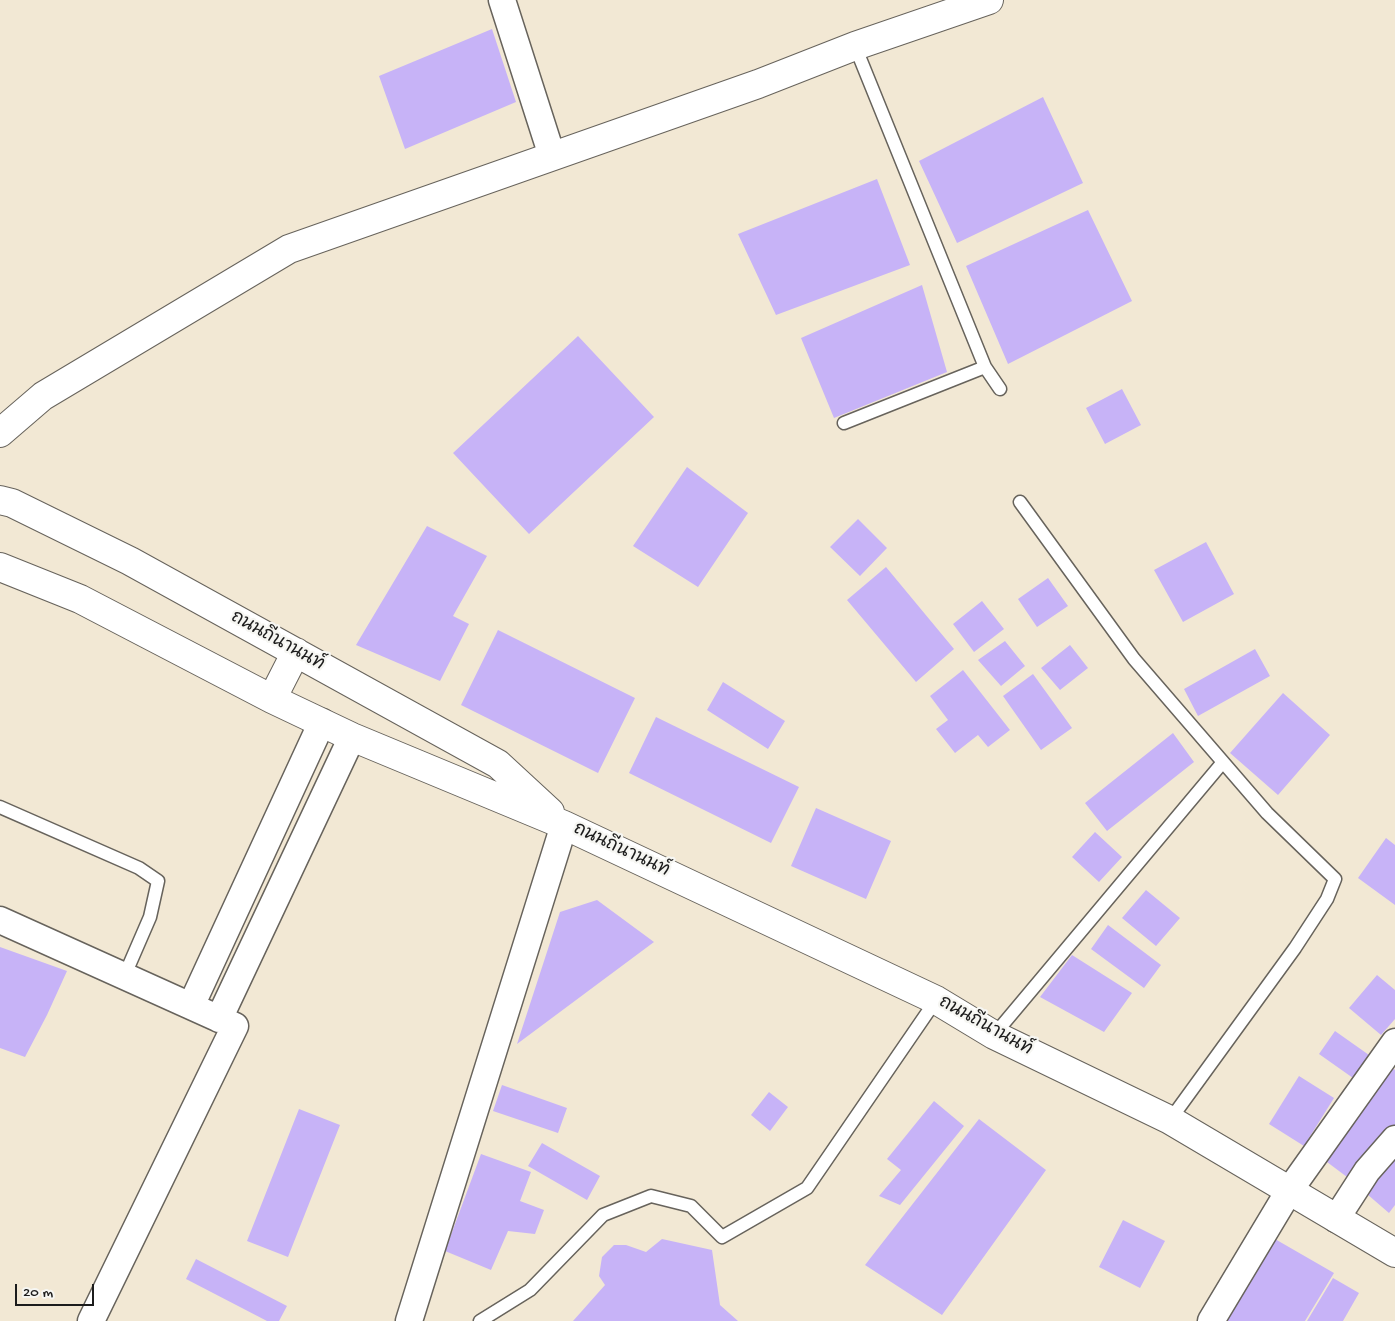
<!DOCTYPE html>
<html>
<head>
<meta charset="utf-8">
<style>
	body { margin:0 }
	#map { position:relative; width:1395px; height:1321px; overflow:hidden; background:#f2e8d4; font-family:"Gochi Hand",sans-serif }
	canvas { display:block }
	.scale { position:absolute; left:15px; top:1284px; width:79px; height:22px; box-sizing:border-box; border:2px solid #1c1c1c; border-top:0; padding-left:6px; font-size:15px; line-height:18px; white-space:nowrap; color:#1c1c1c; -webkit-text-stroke:4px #f6f6f2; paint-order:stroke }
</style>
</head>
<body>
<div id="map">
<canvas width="1395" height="1321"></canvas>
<div class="scale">20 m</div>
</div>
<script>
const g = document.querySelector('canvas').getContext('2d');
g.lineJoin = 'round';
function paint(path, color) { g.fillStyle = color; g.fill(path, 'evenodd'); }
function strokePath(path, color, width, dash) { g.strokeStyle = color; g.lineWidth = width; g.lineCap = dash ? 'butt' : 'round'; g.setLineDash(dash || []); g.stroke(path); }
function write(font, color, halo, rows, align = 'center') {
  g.font = font + ' "Gochi Hand","Playpen Sans Thai",sans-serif'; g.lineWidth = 4.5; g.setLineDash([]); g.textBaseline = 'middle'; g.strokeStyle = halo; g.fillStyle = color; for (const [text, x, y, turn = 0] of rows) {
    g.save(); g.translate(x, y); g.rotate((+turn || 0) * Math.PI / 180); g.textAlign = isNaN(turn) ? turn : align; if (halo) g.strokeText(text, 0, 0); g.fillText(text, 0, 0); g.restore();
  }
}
const building = new Path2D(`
	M492,29L516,102L405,149L379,76Z
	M1043,97L1083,183L957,243L919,161Z
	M877,179L910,265L776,315L738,234Z
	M1088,210L1132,301L1008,364L966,266Z
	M922,285L947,372L834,418L801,338Z
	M578,336L654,417L529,534L453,453Z
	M1122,389L1141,425L1105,444L1086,408Z
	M687,467L748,513L698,587L633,546Z
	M858,519L887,548L860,576L830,547Z
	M427,526L487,556L453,616L469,624L440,681L356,645Z
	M1206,542L1234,594L1183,622L1154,570Z
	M886,567L954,649L916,682L847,600Z
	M1048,578L1068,606L1037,627L1018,599Z
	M982,601L1004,629L974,652L953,624Z
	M498,630L635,698L598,773L461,705Z
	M1005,641L1025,666L1001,686L978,660Z
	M1070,645L1088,668L1060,690L1041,668Z
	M1255,649L1270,676L1198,716L1184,689Z
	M963,670L1010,730L988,747L978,735L955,753L936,729L948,720L930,696Z
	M1033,674L1072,728L1041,750L1003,696Z
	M723,682L785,721L768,749L707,710Z
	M1283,693L1330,735L1278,795L1230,753Z
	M656,717L799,787L771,843L629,773Z
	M1173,733L1194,762L1107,831L1085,803Z
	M816,808L891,841L866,899L791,866Z
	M1095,832L1122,857L1099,882L1072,857Z
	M1386,838L1395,845V905L1358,878Z
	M1146,890L1180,918L1156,946L1122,918Z
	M597,900L654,942L517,1044L560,912Z
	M1108,925L1161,965L1144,988L1091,949Z
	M0,947L67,971L47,1015L25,1057L0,1048Z
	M1072,955L1132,993L1104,1032L1040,997Z
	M1377,975L1395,990V1019L1381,1035L1349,1008Z
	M1335,1031L1369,1055L1353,1078L1319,1054Z
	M1387,1063L1395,1070V1130L1355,1183L1319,1156Z
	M1299,1076L1334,1098L1304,1146L1269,1124Z
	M502,1085L567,1108L558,1133L493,1111Z
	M769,1092L788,1107L770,1131L751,1115Z
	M934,1101L964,1126L900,1205L879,1196L901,1170L887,1159Z
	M299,1109L340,1125L288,1257L247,1241Z
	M979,1119L1046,1170L942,1315L865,1265Z
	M542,1143L600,1176L587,1200L528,1166Z
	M1395,1146V1205L1389,1213L1360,1188Z
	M481,1154L531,1172L520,1201L544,1210L535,1234L508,1231L491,1270L445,1251Z
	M1123,1220L1165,1241L1140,1288L1099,1267Z
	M1268,1235L1334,1273L1305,1321H1217Z
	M662,1239L712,1250L720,1305L738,1321H573L605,1285L599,1276L602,1257L614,1245H626L646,1252Z
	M196,1259L287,1306L279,1321H267L186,1279Z
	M1333,1278L1359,1293L1343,1321H1307Z`);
const service = new Path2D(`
	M855,46L985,367L1000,389
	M844,423L985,367
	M1020,502L1134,659L1267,813L1335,879L1327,899L1295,948L1170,1120
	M0,807L139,868L158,881L150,917L124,977
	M994,1035L1223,762
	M480,1321L530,1290L603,1215L651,1196L691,1206L722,1237L807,1188L936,1000`);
const minor = new Path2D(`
	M502,0L552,156
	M0,920L235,1026L91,1321
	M191,1006L322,722
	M219,1019L352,737
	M1336,1219L1367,1171L1395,1139
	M409,1321L564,825
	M1211,1321L1289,1191L1395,1042`);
const tertiary = new Path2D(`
	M0,433L43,396L289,249L758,84L855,46L989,0`);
const primary = new Path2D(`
	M0,500L12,503L130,561L498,764L550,812
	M0,567L80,599L272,699L352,737L564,825L936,1000L994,1035L1170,1120L1395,1253
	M272,699L296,652`);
const streetNames = [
	["ถนนถีนานนท์",277,642,29],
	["ถนนถีนานนท์",621,851,25],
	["ถนนถีนานนท์",985,1027,29]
];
paint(building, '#c7b3f7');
strokePath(service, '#67635c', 15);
strokePath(minor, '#67635c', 29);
strokePath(tertiary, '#67635c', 30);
strokePath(primary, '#67635c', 30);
strokePath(service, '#fff', 12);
strokePath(minor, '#fff', 26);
strokePath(tertiary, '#fff', 28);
strokePath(primary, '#fff', 28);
write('18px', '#1c1c1c', '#f6f6f2', streetNames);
</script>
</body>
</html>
